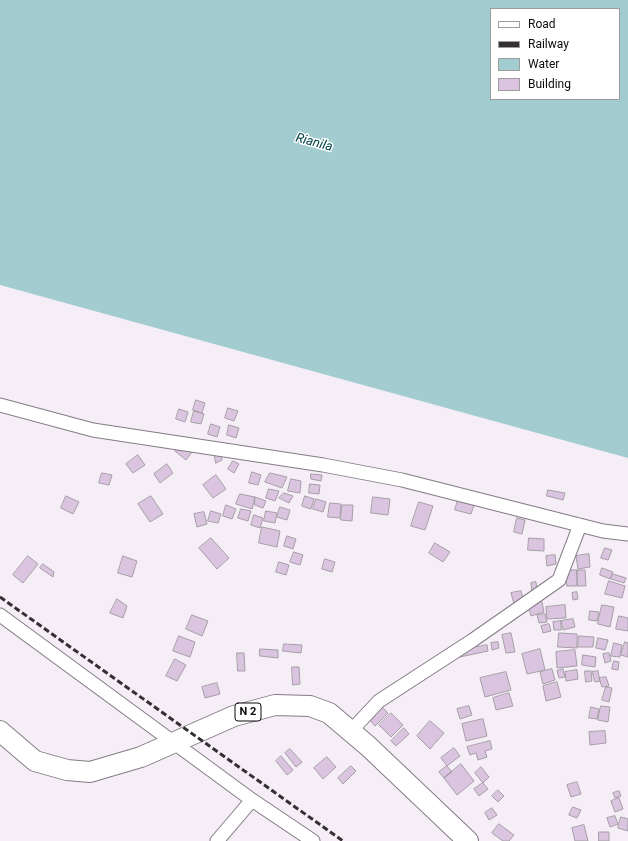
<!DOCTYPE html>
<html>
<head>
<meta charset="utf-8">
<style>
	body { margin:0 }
	#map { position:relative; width:628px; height:841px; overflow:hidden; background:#f5eef7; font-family:Roboto,sans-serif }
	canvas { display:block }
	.legend { position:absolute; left:490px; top:8px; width:130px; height:92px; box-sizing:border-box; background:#fff; border:1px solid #9e9d9e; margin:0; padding:5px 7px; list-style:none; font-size:12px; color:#0d0a0d }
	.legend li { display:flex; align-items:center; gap:8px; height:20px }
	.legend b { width:20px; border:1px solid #9e9d9e }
</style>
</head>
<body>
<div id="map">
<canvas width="628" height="841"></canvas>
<ul class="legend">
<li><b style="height:5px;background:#fff"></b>Road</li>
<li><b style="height:5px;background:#332f33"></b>Railway</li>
<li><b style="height:11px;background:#a2ccd0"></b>Water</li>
<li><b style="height:11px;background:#dbc4df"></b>Building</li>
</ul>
</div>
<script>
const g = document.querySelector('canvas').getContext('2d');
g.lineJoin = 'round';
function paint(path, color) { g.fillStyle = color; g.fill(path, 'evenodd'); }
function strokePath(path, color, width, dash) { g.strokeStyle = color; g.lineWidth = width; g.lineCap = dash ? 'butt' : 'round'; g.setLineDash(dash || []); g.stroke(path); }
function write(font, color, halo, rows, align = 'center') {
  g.font = font + ' Roboto,sans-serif'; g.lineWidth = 3; g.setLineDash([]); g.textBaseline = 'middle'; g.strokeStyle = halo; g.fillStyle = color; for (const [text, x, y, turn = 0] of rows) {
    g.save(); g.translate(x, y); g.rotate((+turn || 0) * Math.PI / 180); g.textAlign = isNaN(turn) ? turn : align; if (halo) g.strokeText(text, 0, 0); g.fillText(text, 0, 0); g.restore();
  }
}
const water = new Path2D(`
	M0,0H628V458L0,285ZM491,9H619V99H491Z`);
const building = new Path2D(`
	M196,400L205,403L202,413L193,410Z
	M228,408L238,411L234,421L225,418Z
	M179,409L188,412L185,422L176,419Z
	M194,411L204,414L201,424L191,422Z
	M211,424L220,427L217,437L208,434Z
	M229,425L239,428L236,438L227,435Z
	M180,445L192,452L186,460L175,451Z
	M214,453L221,454L222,460L216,463Z
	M138,455L145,465L133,473L126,464Z
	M233,461L239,464L234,473L228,469Z
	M167,464L173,473L160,483L154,474Z
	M252,472L261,475L258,485L249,483Z
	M102,473L112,475L109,485L99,483Z
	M270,473L287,477L282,488L265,482Z
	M311,474L322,475L321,481L311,479Z
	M216,475L226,489L213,498L203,485Z
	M291,479L301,481L300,493L288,491Z
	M310,484L320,485L319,494L309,493Z
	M269,489L279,491L275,501L266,498Z
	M548,490L565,493L563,500L547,496Z
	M284,493L293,496L289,503L279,498Z
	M240,494L255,497L252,509L236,504Z
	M66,496L79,502L73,514L61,508Z
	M151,496L163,514L150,522L138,504Z
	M305,496L314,499L311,509L302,506Z
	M255,497L266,501L263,508L255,505Z
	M373,497L390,499L388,515L371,513Z
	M459,497L475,502L471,514L455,510Z
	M316,499L326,502L323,512L313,509Z
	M419,502L433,506L425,530L411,526Z
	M330,503L341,504L340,518L328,517Z
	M226,505L236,509L232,519L223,516Z
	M342,505H353L352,521L341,520Z
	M280,507L290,510L287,520L277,517Z
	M241,509L251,511L248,521L238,518Z
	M211,511L221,514L218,523L208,521Z
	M266,511L277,513L275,523L264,521Z
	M204,512L207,524L197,527L194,514Z
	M254,515L263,518L260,528L251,525Z
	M517,518L525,520L522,534L514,532Z
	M262,527L280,531L277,547L259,543Z
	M287,536L296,539L293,549L284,546Z
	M211,538L229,558L217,569L199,548Z
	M529,538L544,539V551L528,550Z
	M435,543L450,552L443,562L429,553Z
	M605,548L612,550L608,560L601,558Z
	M294,552L303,555L300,565L290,562Z
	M589,554L590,567L578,569L576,556Z
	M555,555L556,564L547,566L546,556Z
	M28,556L38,564L23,583L13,575Z
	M123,556L137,561L132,577L118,573Z
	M325,559L335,562L332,572L322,569Z
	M279,562L289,565L286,575L276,572Z
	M43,564L54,572L53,577L40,568Z
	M602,568L613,572L610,579L600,575Z
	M567,570H577V586H567Z
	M577,570H585L586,586H578Z
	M613,574L626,578L624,583L611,579Z
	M609,581L625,586L622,598L605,594Z
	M536,582L537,592L532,593L531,583Z
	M521,591L524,601L514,604L511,593Z
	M577,592L578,599L573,600L572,593Z
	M117,599L127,606L123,618L110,613Z
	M542,602L544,612L531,616L528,606Z
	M565,605L566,618L547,619L546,607Z
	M602,605L614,607L610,627L598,624Z
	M590,611L599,612L597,621L589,620Z
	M545,614L547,622L539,623L537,615Z
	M192,615L208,621L202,636L186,629Z
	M619,616L628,618V631L616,629Z
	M573,619L575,627L563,630L561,621Z
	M561,621V630H554L553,622Z
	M549,624L551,631L543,633L541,626Z
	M511,633L515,652L506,653L502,635Z
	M559,633L577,634V648L558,647Z
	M179,636L195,642L190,657L173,651Z
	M579,636L594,637L593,647H578Z
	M598,638L608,640L605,650L596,648Z
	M498,642L499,648L492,650L491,643Z
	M625,642L628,643V657L621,655Z
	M614,643L622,645L620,657L611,656Z
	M284,644L302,645L301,653L283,651Z
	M487,645L488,651L460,657L459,651Z
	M260,649L278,650V658L260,656Z
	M540,649L545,670L527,674L522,654Z
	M575,650L577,666L557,668L556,652Z
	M237,653H244L245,671H238Z
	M609,653L611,661L605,663L603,654Z
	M583,655L596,657L595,667L582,665Z
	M175,659L186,665L177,681L166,676Z
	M614,661L619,662L618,670L612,669Z
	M292,667H299L300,684L293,685Z
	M552,669L555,680L543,684L540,672Z
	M563,669L565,677L559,678L557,671Z
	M577,670L578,679L566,681L565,672Z
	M585,671H591L592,681L586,682Z
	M598,671L600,681L595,682L592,672Z
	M506,672L511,690L485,697L480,678Z
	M606,677L609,686L602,687L599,678Z
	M557,682L561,697L546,701L543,686Z
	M217,683L220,694L205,698L202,687Z
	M606,687L612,688L609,702L602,700Z
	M509,693L513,706L496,710L493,698Z
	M381,706L388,713L375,726L369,719Z
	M469,706L472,715L460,719L457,709Z
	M601,706L610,707L608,722L598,720Z
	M591,707L599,709L597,719L589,718Z
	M391,713L403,725L391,737L379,725Z
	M483,719L487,736L466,741L462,724Z
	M430,721L444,733L430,749L417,736Z
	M404,728L409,734L396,746L391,741Z
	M605,731L606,743L590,745L589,732Z
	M490,741L492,749L485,751L487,757L478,760L476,753L470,755L467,747Z
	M454,748L460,756L447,766L441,758Z
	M290,749L302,762L296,767L285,753Z
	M281,756L293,770L287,775L276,761Z
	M327,757L336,767L323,779L314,768Z
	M461,764L474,781L457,795L444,778Z
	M351,766L356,771L343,784L338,778Z
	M447,766L452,772L444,778L439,772Z
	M481,767L489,777L483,783L475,773Z
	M577,782L581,794L571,797L567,785Z
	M483,783L488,789L479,796L474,789Z
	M498,790L504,796L498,802L492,796Z
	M619,791L621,796L615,798L613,793Z
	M619,798L623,809L615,812L611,801Z
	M573,807L581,810L577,818L569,815Z
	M492,808L497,815L489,820L485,813Z
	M615,816L618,824L610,827L607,818Z
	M621,817L628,819V831L618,828Z
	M499,824L514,835L509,841H503L492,833Z
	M584,825L588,841H575L572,828Z
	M599,832H609V841H599Z`);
const street = new Path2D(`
	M0,405L93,430L323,465L402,480L603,531L628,534
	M0,615L252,800L313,841
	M350,732L379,701L473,640L559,580L580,525
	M217,841L252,800`);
const primary = new Path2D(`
	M0,731L35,761L67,770L90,772L141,757L234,716L275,705L310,706L329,713L368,746L468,841`);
const rail = new Path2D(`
	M0,597L343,841`);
const shields = [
	[248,712,26]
];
const shieldNames = [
	["N 2",248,712]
];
const waterNames = [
	["Rianila",314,143,15]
];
paint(water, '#a2ccd0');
paint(building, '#dbc4df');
strokePath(building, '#a59ea6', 1);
strokePath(street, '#837c84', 15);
strokePath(primary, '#837c84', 22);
strokePath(street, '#fff', 13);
strokePath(primary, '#fff', 20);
strokePath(rail, '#332f33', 3, [6, 3]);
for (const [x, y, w] of shields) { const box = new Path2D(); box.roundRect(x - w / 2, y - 9, w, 18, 3); g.fillStyle = '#fff'; g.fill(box); strokePath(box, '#0d0a0d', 1); }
write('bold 11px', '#0d0a0d', null, shieldNames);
write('italic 13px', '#014449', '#fff', waterNames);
</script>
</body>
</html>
